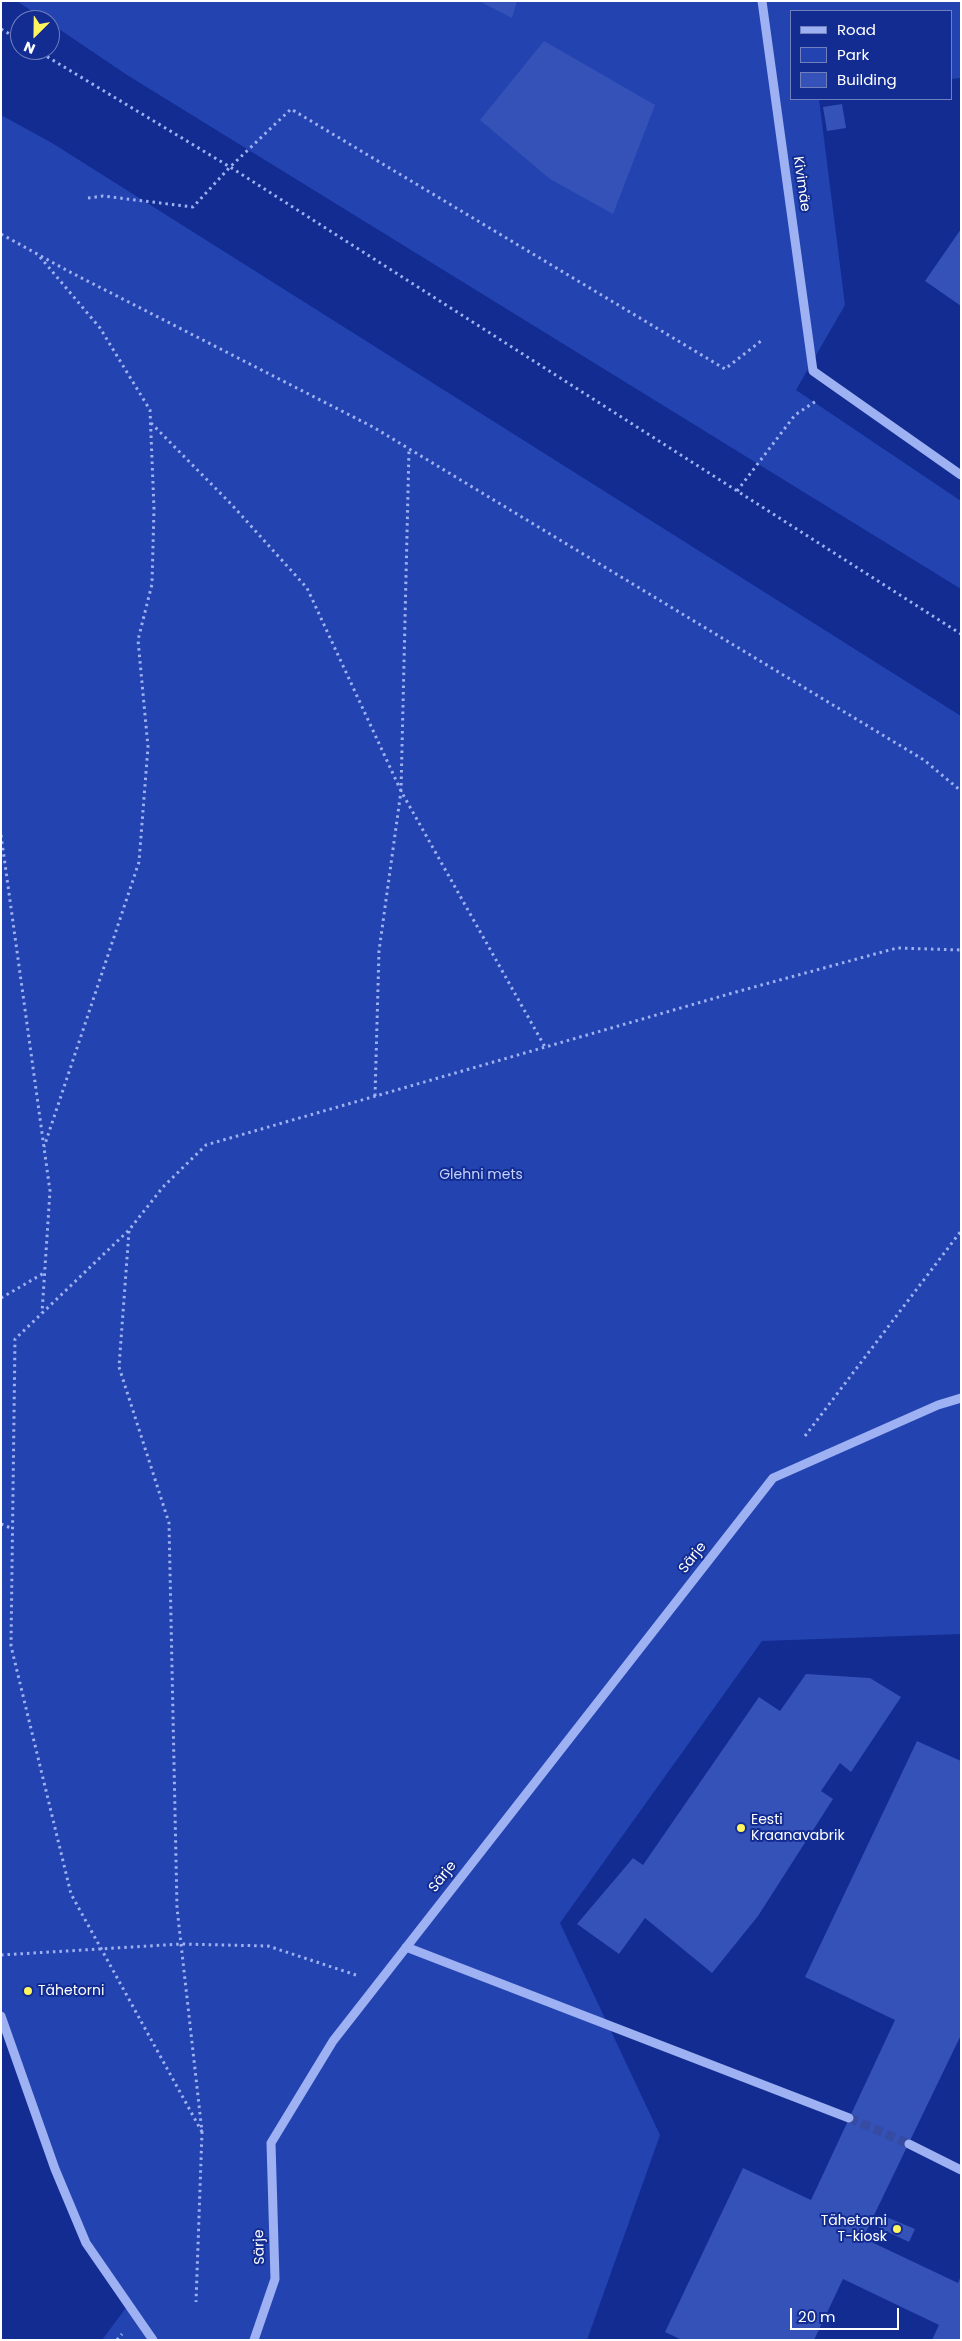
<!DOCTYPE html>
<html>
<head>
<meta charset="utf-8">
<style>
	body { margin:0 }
	#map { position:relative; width:962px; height:2341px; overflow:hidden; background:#122c91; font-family:Poppins,sans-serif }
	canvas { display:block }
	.frame { position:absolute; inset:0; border:2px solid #fff; pointer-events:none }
	.legend { position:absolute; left:790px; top:10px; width:162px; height:90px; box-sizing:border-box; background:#122c91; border:1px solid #7180bd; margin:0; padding:6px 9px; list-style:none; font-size:15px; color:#fff }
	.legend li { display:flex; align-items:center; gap:10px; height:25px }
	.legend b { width:25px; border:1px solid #7180bd }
	.north { position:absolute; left:10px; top:10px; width:50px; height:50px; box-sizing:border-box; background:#122c91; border:1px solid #7180bd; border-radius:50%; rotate:203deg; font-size:14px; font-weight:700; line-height:20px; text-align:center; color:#fff }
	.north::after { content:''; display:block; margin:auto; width:18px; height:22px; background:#fff55f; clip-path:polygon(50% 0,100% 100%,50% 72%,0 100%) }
	.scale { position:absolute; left:790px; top:2308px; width:109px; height:22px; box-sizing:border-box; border:2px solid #fff; border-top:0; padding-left:6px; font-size:15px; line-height:18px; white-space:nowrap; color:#fff; -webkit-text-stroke:4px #122c91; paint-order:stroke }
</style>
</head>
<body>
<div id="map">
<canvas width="962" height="2341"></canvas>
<div class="frame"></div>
<ul class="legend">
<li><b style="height:6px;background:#9eb1f2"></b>Road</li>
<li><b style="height:14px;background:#2343b1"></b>Park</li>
<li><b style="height:14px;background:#3552b9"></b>Building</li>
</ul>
<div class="north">N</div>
<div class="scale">20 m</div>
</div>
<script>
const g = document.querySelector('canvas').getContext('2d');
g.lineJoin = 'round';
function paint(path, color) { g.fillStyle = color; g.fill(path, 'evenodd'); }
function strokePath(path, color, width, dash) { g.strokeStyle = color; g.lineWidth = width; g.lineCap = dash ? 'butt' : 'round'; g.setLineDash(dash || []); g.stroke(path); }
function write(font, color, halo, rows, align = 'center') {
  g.font = font + ' Poppins,sans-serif'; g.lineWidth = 4; g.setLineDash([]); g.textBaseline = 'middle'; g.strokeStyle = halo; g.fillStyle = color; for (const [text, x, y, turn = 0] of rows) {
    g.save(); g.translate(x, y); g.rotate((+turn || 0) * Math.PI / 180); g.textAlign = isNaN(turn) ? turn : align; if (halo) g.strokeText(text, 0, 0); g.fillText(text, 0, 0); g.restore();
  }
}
const green = new Path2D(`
	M17,1H961V78L951,79V11H791V99H819L845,305L796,390L961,501V589L127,75L50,23V20H45Z
	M1,115L52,143L961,716V1634L762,1641L560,1923L660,2135L587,2340H102L128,2305L86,2243L1,2016Z`);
const building = new Path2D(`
	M479,1H517L512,18Z
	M544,41L655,105L613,214L550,179L480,120Z
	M842,104L846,128L827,131L823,107Z
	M961,229V306L925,281Z
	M806,1674L870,1678L901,1697L851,1772L840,1763L821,1791L833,1799L758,1916L712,1973L645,1918L619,1954L577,1924L633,1858L643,1865L759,1697L780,1711Z
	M917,1741L961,1761V2035L863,2238L958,2283L961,2276V2340H932L939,2325L843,2279L814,2340H682L665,2332L743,2168L811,2200L895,2020L805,1977Z
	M884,2216L915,2229L909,2242L879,2228Z`);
const minorTunnel = new Path2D(`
	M849,2118L909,2144`);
const path = new Path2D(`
	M1,29L20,40
	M36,50L230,167L961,634
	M88,198L103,196L193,207L230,167L291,109L725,369L761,341
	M1,234L68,271L373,427L924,760L961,791
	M40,257L100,328L150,410L154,509L152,584L138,640L148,747L139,862L44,1147
	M151,423L232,505L307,588L401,791L545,1047
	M737,491L795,415L816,401
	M1,835L50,1191L42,1313
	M375,1096L379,951L401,791L409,449
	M129,1231L119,1367L169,1523L177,1908L202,2132L196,2302
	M1,1298L44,1273
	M805,1436L961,1231
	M1,1524L13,1529
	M1,1955L181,1944L268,1946L356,1975
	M202,2132L71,1894L11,1646L15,1339L129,1230L163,1187L206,1145L736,992L897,948L961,950
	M117,2340L122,2334`);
const minor = new Path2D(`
	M762,1L813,371L961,475
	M406,1947L849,2118
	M1,2016L55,2169L86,2243L153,2340
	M909,2144L961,2170
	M254,2340L275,2279L271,2143L333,2041L773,1478L938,1405L961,1398`);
const markers = [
	[741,1828,5,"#fff55f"],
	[28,1991,5,"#fff55f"],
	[897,2229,5,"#fff55f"]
];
const streetNames = [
	["Kivimäe",801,184,82],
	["Särje",693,1558,-52],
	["Särje",443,1877,-52],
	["Särje",260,2247,-92]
];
const parkNames = [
	["Glehni mets",481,1175]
];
const poiNames = [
	["Eesti",751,1820],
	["Kraanavabrik",751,1836],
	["Tähetorni",38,1991],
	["Tähetorni",887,2221,"right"],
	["T-kiosk",887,2237,"right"]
];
paint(green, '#2343b1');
paint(building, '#3552b9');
strokePath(minorTunnel, '#364ca2', 9, [9, 4.5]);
strokePath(path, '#9eb1f2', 3, [2.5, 4]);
strokePath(minor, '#9eb1f2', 9);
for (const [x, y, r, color] of markers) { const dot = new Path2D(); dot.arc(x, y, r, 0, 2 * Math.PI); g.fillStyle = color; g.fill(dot); strokePath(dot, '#122c91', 2); }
write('14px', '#fff', '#122c91', streetNames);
write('14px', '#c5d2fd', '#122c91', parkNames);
write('14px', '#fff', '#122c91', poiNames, 'left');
</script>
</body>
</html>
